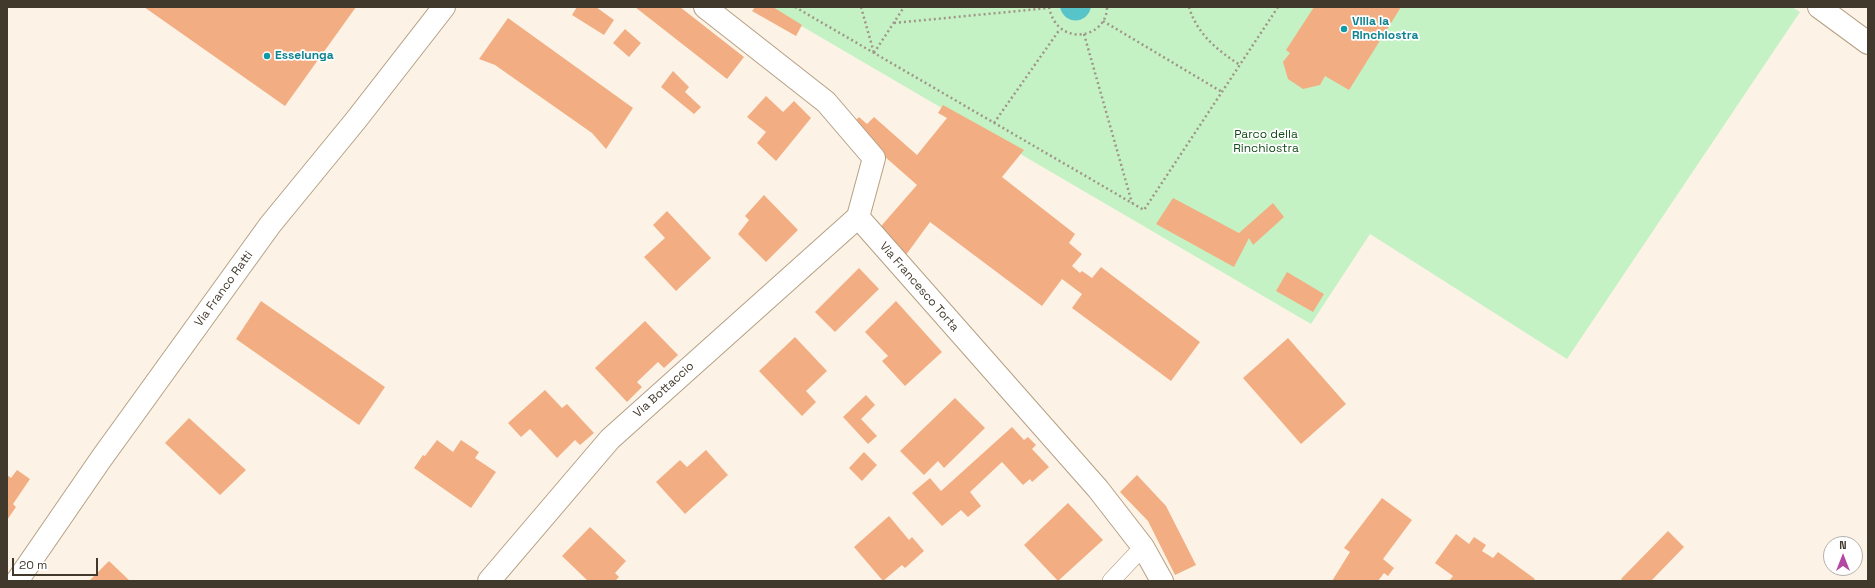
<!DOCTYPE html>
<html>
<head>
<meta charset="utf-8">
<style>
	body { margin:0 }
	#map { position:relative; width:1875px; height:588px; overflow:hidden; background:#fcf3e6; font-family:"Space Grotesk",sans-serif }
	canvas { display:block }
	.frame { position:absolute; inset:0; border:8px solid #42392d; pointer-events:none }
	.north { position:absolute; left:1823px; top:536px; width:40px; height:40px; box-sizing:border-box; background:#fff; border:1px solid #b3b0ab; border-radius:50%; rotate:0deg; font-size:11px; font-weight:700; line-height:16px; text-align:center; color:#42392d }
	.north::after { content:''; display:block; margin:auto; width:14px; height:18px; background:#b446a4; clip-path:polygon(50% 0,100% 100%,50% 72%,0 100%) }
	.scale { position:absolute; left:12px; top:558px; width:86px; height:18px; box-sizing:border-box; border:2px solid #42392d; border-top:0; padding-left:5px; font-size:12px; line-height:14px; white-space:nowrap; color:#42392d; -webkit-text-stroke:3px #fff; paint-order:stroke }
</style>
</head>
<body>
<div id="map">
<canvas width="1875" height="588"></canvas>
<div class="frame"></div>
<div class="north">N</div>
<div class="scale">20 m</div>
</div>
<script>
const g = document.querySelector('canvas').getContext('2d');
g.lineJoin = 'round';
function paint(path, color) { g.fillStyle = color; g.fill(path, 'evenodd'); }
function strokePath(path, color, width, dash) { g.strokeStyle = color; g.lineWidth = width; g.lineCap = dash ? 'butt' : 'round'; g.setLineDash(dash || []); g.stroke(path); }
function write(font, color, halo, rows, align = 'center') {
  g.font = font + ' "Space Grotesk",sans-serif'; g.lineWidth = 3.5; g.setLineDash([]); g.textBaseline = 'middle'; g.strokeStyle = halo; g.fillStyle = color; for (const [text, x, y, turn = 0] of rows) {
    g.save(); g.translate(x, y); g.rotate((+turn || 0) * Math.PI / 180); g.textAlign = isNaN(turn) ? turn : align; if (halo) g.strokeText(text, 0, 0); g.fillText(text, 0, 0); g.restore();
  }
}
const green = new Path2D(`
	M769,7H1792L1800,12L1567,359L1370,234L1311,324Z`);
const water = new Path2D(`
	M1060,7H1091C1087,25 1064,25 1060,7Z`);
const building = new Path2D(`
	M144,7H356L285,106Z
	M577,7H596L614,20L604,35L572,15Z
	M635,7H680L744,57L727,79Z
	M755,7H773L802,25L796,36L752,11Z
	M1314,7H1401L1349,90L1325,76L1320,85L1303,89L1288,79L1283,62L1290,53L1286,50Z
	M508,18L633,108L606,149L592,133L495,65L479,59Z
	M625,29L641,43L629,57L613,43Z
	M673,71L689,87L685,92L701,107L694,114L661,87Z
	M766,96L783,112L794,101L811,118L776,161L757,143L766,132L747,117Z
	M943,105L1024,150L1002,177L1075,234L1069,243L1082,254L1072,266L1080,273L1082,271L1092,278L1101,267L1200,342L1171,381L1072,308L1082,294L1062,279L1042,306L930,222L903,259L882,238V225L917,185L850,126L859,117L867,124L874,117L917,155L947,118L938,113Z
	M764,195L798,230L766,262L738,234L749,220L745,216Z
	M1173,198L1239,233L1273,203L1284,217L1253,245L1249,238L1234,267L1156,224Z
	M667,211L711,258L676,291L644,257L665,238L653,225Z
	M859,268L879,289L835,332L815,312Z
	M1287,272L1324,294L1313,312L1276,291Z
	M261,301L385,387L359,425L236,339Z
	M896,301L942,352L905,386L882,361L888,356L865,332Z
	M645,321L678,355L664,368L658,362L637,382L642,387L627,402L595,368Z
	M795,337L827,371L806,391L816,402L802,416L759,371Z
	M1288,338L1346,404L1301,444L1243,378Z
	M545,390L562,408L567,404L594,433L580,445L575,440L557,458L530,429L521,437L508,423Z
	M866,395L875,405L861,419L877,436L868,444L843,417Z
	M955,398L985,428L944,468L938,461L924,475L900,451Z
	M189,418L246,470L220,495L165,443Z
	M1012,427L1024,440L1028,437L1036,445L1032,449L1049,467L1032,482L1030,479L1023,485L1002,462L970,492L981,506L968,517L961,510L942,526L912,493L930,478L941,491Z
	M437,440L453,452L461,440L479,452L475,458L496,472L471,508L414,468L423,455L425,456Z
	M706,450L728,475L685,514L656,482L680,460L687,467Z
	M864,452L877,465L862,481L849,468Z
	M17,470L30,479L13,504L16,507L7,520V475L11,478Z
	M1137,475L1166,506L1196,565L1175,575L1148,521L1120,492Z
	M1382,498L1412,520L1383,559L1394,568L1388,576L1384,573L1378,581H1332L1350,552L1344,548Z
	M1068,503L1103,540L1058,581L1024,545Z
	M889,516L909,540L912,537L924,551L905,568L902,565L883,581L854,547Z
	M590,527L626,561L615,573L619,577L615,581H588L562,556Z
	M1668,531L1684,547L1651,581H1623L1621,579Z
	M1456,534L1469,544L1474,537L1486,545L1482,551L1493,558L1498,552L1535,579L1533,581H1462L1460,580L1459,581H1449L1453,576L1435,563Z
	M109,561L130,581H89Z`);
const path = new Path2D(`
	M795,7L1144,210L1278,7
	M861,7L874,53
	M1049,7C1057,48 1107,39 1107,7
	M1189,7C1197,34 1217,50 1240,65
	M1103,21L1222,92
	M894,23L1049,8
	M1084,34L1132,203
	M874,53L904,7
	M994,123L1060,29`);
const lane = new Path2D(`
	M1111,581L1143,547`);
const street = new Path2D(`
	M705,7L826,102L874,158L858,217
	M1819,7L1868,43
	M858,217L1098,489L1143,547L1162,581
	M17,581L101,459L270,225L356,120L444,7
	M489,581L610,439L858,217`);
const markers = [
	[1344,29,4,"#0f9aa8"],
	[267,56,4,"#0f9aa8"]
];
const cultureNames = [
	["Villa la",1352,22],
	["Rinchiostra",1352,36],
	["Esselunga",275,56]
];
const parkNames = [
	["Parco della",1266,135],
	["Rinchiostra",1266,149]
];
const streetNames = [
	["Via Francesco Torta",919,287,49],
	["Via Franco Ratti",224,289,-54],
	["Via Bottaccio",664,390,-42]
];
paint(green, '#c5f2c4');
paint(water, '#57c4ca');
paint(building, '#f2ae82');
strokePath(lane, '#b5a083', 18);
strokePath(street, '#b5a083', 24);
strokePath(path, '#9f9689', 2.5, [2, 3]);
strokePath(lane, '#fff', 17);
strokePath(street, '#fff', 22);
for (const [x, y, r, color] of markers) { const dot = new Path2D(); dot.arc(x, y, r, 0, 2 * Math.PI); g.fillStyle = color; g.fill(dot); strokePath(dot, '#fff', 1.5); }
write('bold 12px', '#0d838f', '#fff', cultureNames, 'left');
write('12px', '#124d17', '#fff', parkNames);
write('12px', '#42392d', '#fff', streetNames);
</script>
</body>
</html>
